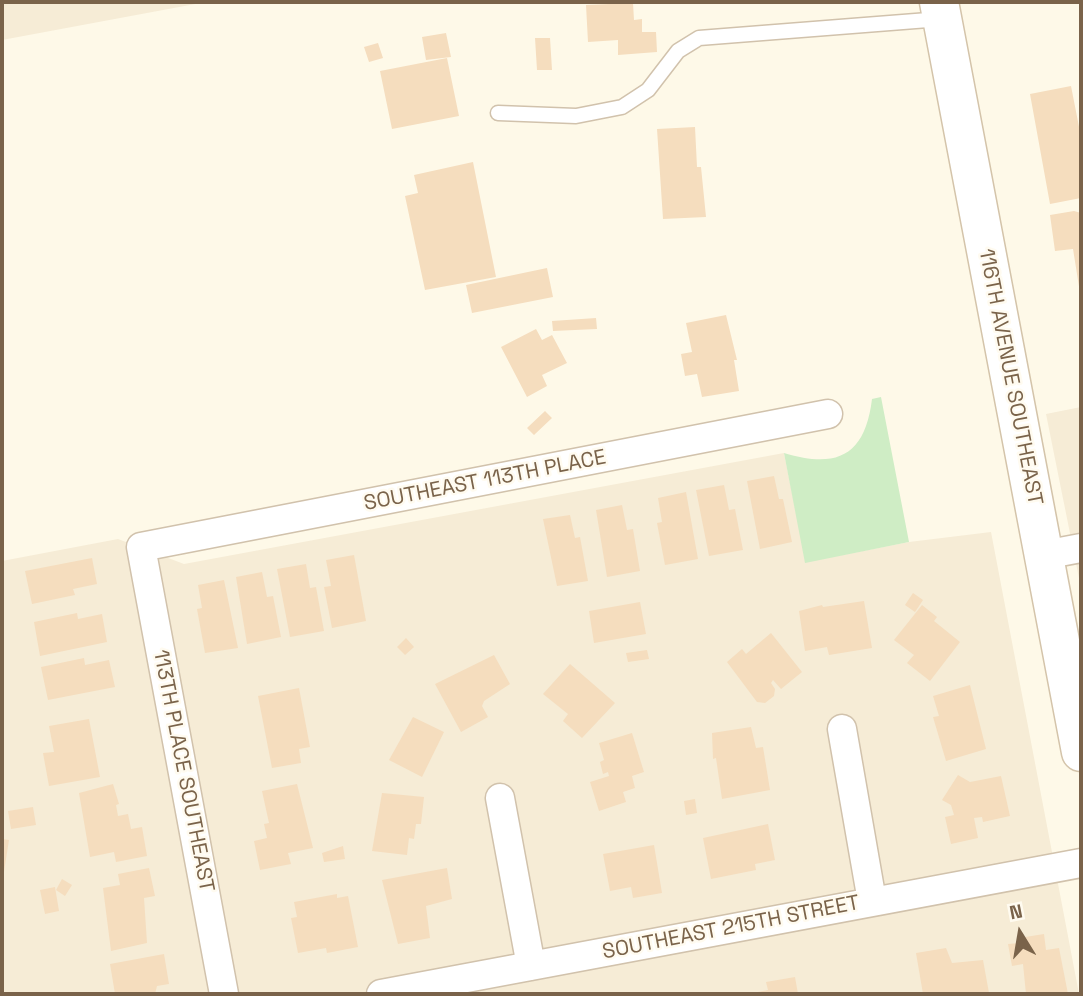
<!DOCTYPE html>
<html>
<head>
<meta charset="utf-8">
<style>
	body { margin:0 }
	#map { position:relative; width:1083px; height:996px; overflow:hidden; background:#fef9e8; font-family:"Space Grotesk",sans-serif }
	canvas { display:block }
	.frame { position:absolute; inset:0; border:4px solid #7a634a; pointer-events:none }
	.north { position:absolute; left:985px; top:898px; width:70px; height:70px; -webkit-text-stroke:5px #fffbf0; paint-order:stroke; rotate:349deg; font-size:19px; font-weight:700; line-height:28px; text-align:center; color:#7a634a }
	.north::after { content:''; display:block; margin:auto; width:24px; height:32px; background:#7a634a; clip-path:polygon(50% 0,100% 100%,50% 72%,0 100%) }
</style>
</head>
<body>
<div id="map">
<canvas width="1083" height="996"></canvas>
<div class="frame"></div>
<div class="north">N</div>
</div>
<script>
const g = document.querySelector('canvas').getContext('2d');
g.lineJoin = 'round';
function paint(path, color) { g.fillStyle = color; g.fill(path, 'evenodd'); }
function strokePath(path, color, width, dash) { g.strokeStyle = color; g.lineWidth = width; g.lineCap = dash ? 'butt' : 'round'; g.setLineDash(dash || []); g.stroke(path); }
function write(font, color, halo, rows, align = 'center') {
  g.font = font + ' "Space Grotesk",sans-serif'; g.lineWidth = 5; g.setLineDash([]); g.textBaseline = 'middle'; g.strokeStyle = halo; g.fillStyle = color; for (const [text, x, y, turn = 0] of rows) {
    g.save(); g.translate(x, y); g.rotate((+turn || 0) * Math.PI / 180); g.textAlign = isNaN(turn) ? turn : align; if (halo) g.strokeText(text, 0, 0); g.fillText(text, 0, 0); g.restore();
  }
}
const residential = new Path2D(`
	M2,2H206L2,40Z
	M1081,407V588L1046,414Z
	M784,453L806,562L909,542L991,532L1079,994H2V561L118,539L184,564Z`);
const green = new Path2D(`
	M881,397L909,542L805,563L784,453C837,469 865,456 872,399Z`);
const building = new Path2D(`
	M633,3L634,20L642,19V32H656L657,52L618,55V40L588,42L586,5Z
	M446,33L451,57L426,60L422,37Z
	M535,38H550L552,70H537Z
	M378,43L383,58L369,62L364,47Z
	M447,58L459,116L392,129L380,71Z
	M1071,86L1081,137V198L1050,204L1030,94Z
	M695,127L697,167H701L706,217L663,219L657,129Z
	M473,162L496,277L425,290L405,196L418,193L414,175Z
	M1074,211L1081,213V299L1073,249L1055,251L1050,215Z
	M547,268L553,297L472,313L466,285Z
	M726,315L737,360H734L739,391L702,397L697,374L685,376L681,354L692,352L686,323Z
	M596,318L597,329L553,331L552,321Z
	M536,329L542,340L552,335L567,363L542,375L547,386L527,397L501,347Z
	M545,411L552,418L534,435L527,428Z
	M774,476L779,499H783L792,542L760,549L747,481Z
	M724,485L729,510L735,509L743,550L709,556L696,490Z
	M686,492L698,559L665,565L657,523L662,522L658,498Z
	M622,505L627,530L633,529L640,571L607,577L596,510Z
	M570,515L575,538L580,537L588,581L557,586L543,519Z
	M354,555L366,621L332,628L324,587L331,586L326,560Z
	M92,558L97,584L73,589L75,595L32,604L25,571Z
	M306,564L310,588L316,587L324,631L290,637L277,569Z
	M262,572L267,597L273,596L281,637L247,644L236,577Z
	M224,580L238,648L205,653L197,609L202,608L198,585Z
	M913,593L923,600L915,612L905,605Z
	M864,601L872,648L829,655L827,647L805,651L799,611L822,605L823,607Z
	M640,602L646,634L594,643L589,611Z
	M922,605L937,617L934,621L960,642L930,681L907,663L914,655L894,640Z
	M77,613L78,619L102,614L107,642L40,656L34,622Z
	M771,633L802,672L781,689L773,680L771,683L775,689L774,696L765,703L757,702L727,662L742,649L746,654Z
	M406,638L414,647L405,655L397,647Z
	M647,650L649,659L628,662L626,653Z
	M494,655L510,684L484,701L482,706L488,717L461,732L435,684Z
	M84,658L85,665L109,660L115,687L48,700L41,667Z
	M570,664L615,703L582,738L563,721L568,714L543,694Z
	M970,685L986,749L946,761L933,717L939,716L933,696Z
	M299,688L310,747L299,749L301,763L272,768L258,696Z
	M413,717L444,732L422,777L389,760Z
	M89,719L100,777L49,786L43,753L54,752L49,726Z
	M751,727L756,748L763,747L770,790L722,799L716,758L713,759L712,733Z
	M632,733L644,772L632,776L635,788L623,792L626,802L599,811L590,782L609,776L608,772L603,774L600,762L604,760L599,743Z
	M958,775L970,782L1001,776L1010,816L983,822L982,817L974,818L978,838L951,844L945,817L954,815L951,805L942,800Z
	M113,784L119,804L116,805L118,816L128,814L131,829L142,827L147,856L116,862L114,852L90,857L79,793Z
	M297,784L313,848L288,853L291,864L260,870L254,841L267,838L264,824L269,823L262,791Z
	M382,793L424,797L421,824H416L414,839L409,838L407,855L372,851Z
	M695,799L697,813L686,815L684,801Z
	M33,807L36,825L11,829L8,811Z
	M768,824L775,860L755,864L756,870L711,879L703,838Z
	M2,839L9,840L3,878H2Z
	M654,845L662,893L633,898L631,887L610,891L603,854Z
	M343,846L345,859L324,862L322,853Z
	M149,868L155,896L144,898L147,943L111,951L103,888L120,885L118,874Z
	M447,868L452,899L426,906L430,938L398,944L382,880Z
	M62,879L72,885L65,896L56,890Z
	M55,887L59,911L45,914L40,890Z
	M337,894V898L348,896L358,947L327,953L326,948L298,953L291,918L297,917L294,902Z
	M1044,934L1046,950L1059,948L1068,994H1026L1023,964L1012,966L1008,944L1020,943L1019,938Z
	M946,948L952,963L983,960L989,993L923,994L916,953Z
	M164,954L169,984L157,986L155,994H115L110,964Z
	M795,977L798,994H748L768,990L766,982Z`);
const lane = new Path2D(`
	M498,113L576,116L622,107L648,90L678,51L699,38L941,19`);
const street = new Path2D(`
	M1044,555L1081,548
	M842,729L872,901
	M500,798L531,966
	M224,994L141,547L828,414
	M381,994L1081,863`);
const secondary = new Path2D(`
	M939,2L1081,752`);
const streetNames = [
	["116TH AVENUE SOUTHEAST",1010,377,79],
	["SOUTHEAST 113TH PLACE",485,481,-11],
	["113TH PLACE SOUTHEAST",183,771,79],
	["SOUTHEAST 215TH STREET",731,928,-11]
];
paint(residential, '#f6ecd6');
paint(green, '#cfedc5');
paint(building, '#f5ddbe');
strokePath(lane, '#d1c2ac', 17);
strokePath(street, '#d1c2ac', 31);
strokePath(secondary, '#d4c4aa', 41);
strokePath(lane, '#fff', 14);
strokePath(street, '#fff', 28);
strokePath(secondary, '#fff', 38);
write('21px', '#7a634a', '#fffbf0', streetNames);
</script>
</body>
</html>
